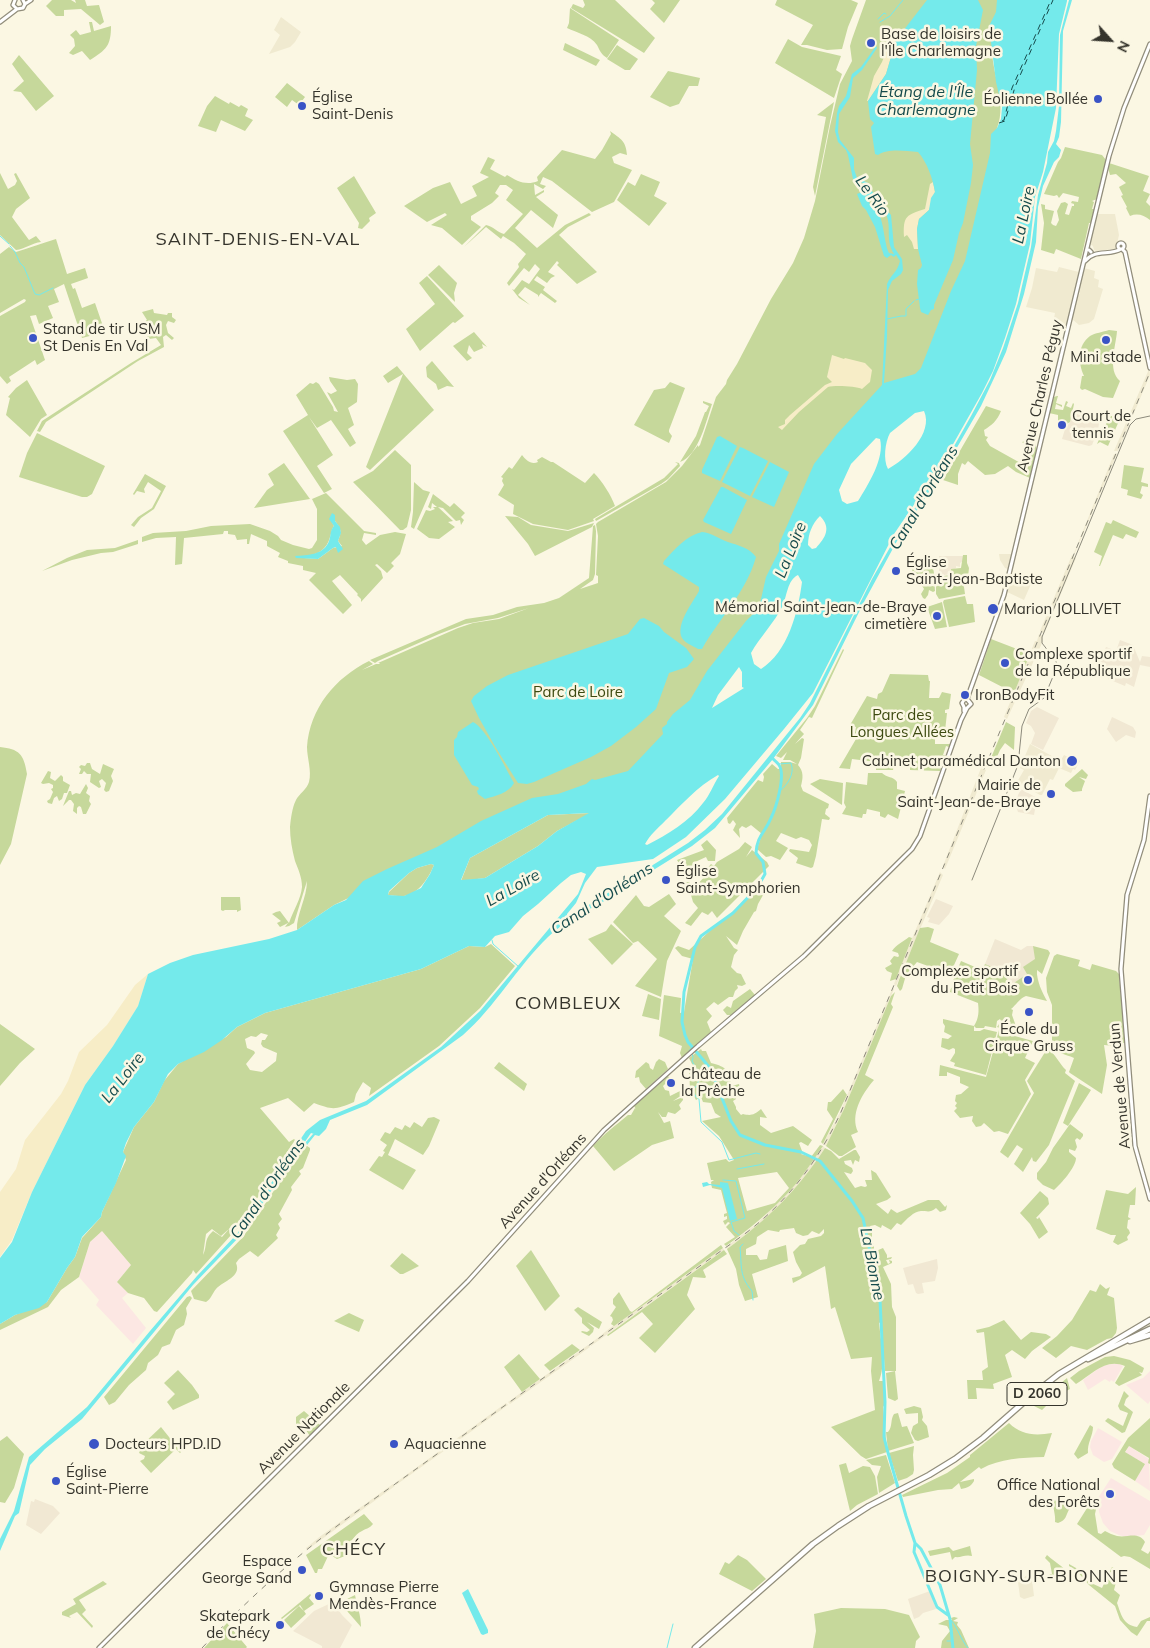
<!DOCTYPE html>
<html>
<head>
<meta charset="utf-8">
<style>
	body { margin:0 }
	#map { position:relative; width:1150px; height:1648px; overflow:hidden; background:#fbf7e3; font-family:Mulish,sans-serif }
	canvas { display:block }
	.north { position:absolute; left:1085px; top:15px; width:50px; height:50px; -webkit-text-stroke:4px #fbf7e3; paint-order:stroke; rotate:116deg; font-size:14px; font-weight:700; line-height:20px; text-align:center; color:#35342c }
	.north::after { content:''; display:block; margin:auto; width:18px; height:22px; background:#35342c; clip-path:polygon(50% 0,100% 100%,50% 72%,0 100%) }
</style>
</head>
<body>
<div id="map">
<canvas width="1150" height="1648"></canvas>
<div class="north">N</div>
</div>
<script>
const g = document.querySelector('canvas').getContext('2d');
g.lineJoin = 'round';
function paint(path, color) { g.fillStyle = color; g.fill(path, 'evenodd'); }
function strokePath(path, color, width, dash) { g.strokeStyle = color; g.lineWidth = width; g.lineCap = dash ? 'butt' : 'round'; g.setLineDash(dash || []); g.stroke(path); }
function write(font, color, halo, rows, align = 'center') {
  g.font = font + ' Mulish,sans-serif'; g.lineWidth = 5; g.setLineDash([]); g.textBaseline = 'middle'; g.strokeStyle = halo; g.fillStyle = color; for (const [text, x, y, turn = 0] of rows) {
    g.save(); g.translate(x, y); g.rotate((+turn || 0) * Math.PI / 180); g.textAlign = isNaN(turn) ? turn : align; if (halo) g.strokeText(text, 0, 0); g.fillText(text, 0, 0); g.restore();
  }
}
const built = new Path2D(`
	M281,17L301,32L295,42L290,47L269,54L280,35L274,30Z
	M1097,214H1115L1119,235L1116,248L1114,249L1097,251L1094,250L1093,246L1090,244Z
	M1059,267L1079,272L1066,328L1053,324L1055,313L1026,307L1032,288L1036,268L1057,272Z
	M1084,268L1095,271L1094,278L1099,280L1098,287L1103,289L1094,319L1089,323L1079,325L1072,319L1078,296L1080,293L1079,292Z
	M1149,369L1150,375L1118,451H1114Z
	M1114,454H1117L1075,553H1074Z
	M999,554H1012L1009,567L1012,569L1011,574L1031,584L1024,600L1003,590L1008,569L1005,568L1000,560Z
	M1072,555L1076,558L1044,634L1040,631Z
	M1039,634L1043,636V641L1007,719L1004,717L1035,641H1037Z
	M1030,744L1059,760H1061L1064,755L1076,761L1077,759L1080,761L1075,770L1073,769L1071,773L1059,768L1053,780L1050,779L1042,795H1040L1017,782L1024,770L1020,768Z
	M981,768L986,770L945,869L943,866Z
	M940,872L943,875L896,986L894,984L900,967Z
	M893,987L894,989L891,996L844,1109L826,1146L823,1144L840,1112Z
	M823,1146L825,1148L817,1161L795,1189L780,1205L766,1219L727,1249L726,1247L756,1224L788,1193L804,1173Z
	M723,1248L724,1250L591,1346L590,1344L610,1328Z
	M588,1345L590,1347L510,1404L508,1402Z
	M506,1403L508,1405L458,1441L396,1485L395,1483Z
	M393,1484L395,1486L307,1550L306,1548L322,1535Z
	M1031,1572L1034,1596L1024,1599L1020,1597L1018,1582Z`);
const industrial = new Path2D(`
	M102,1231L131,1265L117,1282L128,1293L122,1298L146,1328L133,1344L96,1305L99,1300L79,1277L90,1242Z
	M1117,1363L1123,1366L1114,1382L1111,1380L1110,1382L1105,1379L1088,1390L1083,1380L1102,1366Z
	M1150,1371V1401L1148,1404L1126,1385L1143,1378Z
	M1098,1428L1122,1442L1112,1459L1104,1462L1093,1455L1090,1447L1091,1441Z
	M1129,1446L1149,1459L1150,1491L1135,1481L1145,1464L1125,1453Z
	M1111,1478L1150,1501V1525L1144,1535L1125,1537L1119,1535L1110,1531L1103,1523L1099,1512L1098,1498Z`);
const education = new Path2D(`
	M1072,412L1099,423L1098,430L1092,445L1089,446L1062,439L1065,429L1070,422Z
	M939,556H963V561L960,563V567L956,566V568L950,572V574L939,576Z
	M1120,640L1133,645L1140,662L1142,656L1150,657V667L1140,665L1134,687L1126,683L1125,686L1108,679L1109,674H1107L1103,667L1099,665L1106,647L1116,651Z
	M1037,707L1059,718L1043,750L1031,744L1035,733L1031,726L1026,723L1031,711Z
	M1112,717L1133,727L1136,732L1135,738L1126,735L1116,742L1107,729Z
	M1021,789L1037,798L1034,815L1018,812L1016,806L1018,795Z
	M936,899L953,906L949,914L939,925L928,922L930,918L927,917Z
	M995,939L1021,950L1027,946H1033L1035,948L1037,975L1040,987L985,984L991,968L985,964Z
	M937,1259L938,1268L935,1281L922,1283L924,1293L918,1294L916,1293L913,1284L908,1285L903,1268Z
	M35,1499L53,1506L60,1513L41,1534L26,1525L31,1501L34,1502Z
	M930,1591L936,1609L923,1613L919,1617L914,1619L908,1599Z
	M333,1602L342,1615L352,1625L340,1648H322V1646L293,1631L314,1611Z`);
const green = new Path2D(`
	M52,0H71L76,3L75,0H85L87,6L99,5L104,22L100,25L81,9L64,10V16H56L46,6Z
	M583,0H615L655,38L644,53L571,8L573,4L583,8L585,5Z
	M652,0H680L664,23L650,9L655,3Z
	M777,0H851L858,3L848,27L842,49L827,50L807,45H801L813,25L775,5Z
	M866,0H1000C997,14 992,29 992,43C990,71 1008,101 997,128L970,259L918,377L887,387L765,607L631,775L560,796L334,905L297,930C296,915 307,898 307,881L294,923L289,926L285,927L288,923L280,927L277,923L281,921L272,914L276,912L280,911L289,923C293,911 301,899 302,887C302,877 298,869 295,861C292,850 290,838 290,827C291,818 292,808 296,800C299,794 307,789 309,782C312,771 307,758 307,747C310,708 335,678 369,661L373,664L362,670L376,664H379L380,663H378L458,628L473,623L499,619L529,608L498,618L465,624L439,634L378,661L375,663L370,660L466,619L493,615L517,607L544,603L559,598L589,578L593,526L595,525L596,531L595,574L593,580L580,589L598,583V576L596,575L598,536L596,524L598,522L666,482L682,466L698,445V447L700,445L716,397L726,384L727,380L737,364L771,299L793,263L804,238L815,201L830,126L840,84L852,61L850,46L852,39Z
	M570,8L619,40L607,58C601,54 600,51 597,45C590,35 577,33 567,28L569,23Z
	M89,22H92L94,31L111,26C111,46 106,50 90,60L82,51L73,55L69,53L75,46L74,39L70,35L76,30L80,35L91,32Z
	M788,39L802,47L841,56L836,70L842,74L834,98L775,63Z
	M565,43L600,60L596,66L563,50Z
	M617,45L638,59L630,70H625L607,59Z
	M19,55L54,96L36,111L21,92L13,91L24,81L12,64Z
	M668,71L700,78L698,86H689L679,104L670,107L650,97Z
	M287,83L305,97L299,105L292,100L287,107L275,97Z
	M215,96L229,104L230,102L239,107L241,105L248,109L245,116L253,120L245,131L221,120L216,132L198,126L207,106Z
	M834,102L815,196L813,187L826,117L817,115Z
	M610,131C621,139 626,141 627,155L620,153L612,157L614,163L632,170L614,202L592,212L552,181L543,177L540,184L546,186L543,189L534,184L535,195L544,190V192L536,197L558,215L553,228L531,210L515,228L537,248L565,225L589,213L591,215L568,227L559,235L597,272L577,284L557,265L559,263L557,261L548,272L555,276L551,278L547,283L537,276L534,280L545,287L543,290L557,301L555,303L541,293L538,297V295L525,287L518,295L530,305L519,298L512,289L514,290L522,280L529,284L540,269L535,264L529,272L524,268L509,286L507,283L519,267L518,264L526,254L514,243L503,236L501,239L486,227L464,247L486,225C493,226 498,233 504,234L523,214L506,200L513,190L506,185H500L495,193L499,196L492,203L471,216V220L481,227L462,245L442,228L431,225L447,215L445,213L427,222L404,206L433,188L450,182L461,204L477,196L472,186L489,177L480,173L488,157L495,160L490,169L505,177L507,175C517,181 526,186 538,181L537,177L562,150L595,159L602,150L611,134Z
	M1065,147L1102,155L1106,160L1097,199L1092,201L1094,202L1092,209H1095L1091,223H1089L1081,259L1056,249L1054,254L1041,250L1044,223L1041,204L1045,205V209L1054,211L1051,223L1053,225L1056,226L1059,220L1057,211L1061,203L1065,202L1068,204L1065,214L1069,215L1072,206H1074V204L1071,203L1072,201L1078,202L1079,197L1063,193L1059,198L1057,195L1054,196L1044,194L1058,162L1061,158Z
	M1109,163L1149,176L1143,191L1150,194L1146,202L1150,206V220C1144,215 1137,213 1130,216L1126,208L1127,207L1121,196L1123,195L1119,187L1126,183L1116,174L1110,175L1108,168Z
	M0,173L8,189L15,185L17,181L14,174L16,173L30,198L16,209L12,217L29,240L36,236L41,242C32,243 25,249 16,250L0,235Z
	M641,174L660,182L654,196L667,203L649,226L617,200L628,182L635,186Z
	M354,176L376,213L369,218L370,221L362,229L358,228L359,223L337,188Z
	M56,239L67,274L85,268L88,278L71,284L73,289L75,288L82,308L95,303L105,332L82,338L64,284L54,289L59,302L48,306L53,318L39,324L36,315L30,316L45,360L37,365L35,360L9,377L11,381L7,384L0,376V316L25,302L26,300L24,299L0,313V254L9,247L16,252C30,248 42,243 56,239Z
	M439,265L457,283L454,293L455,302L428,275Z
	M427,276L464,316L455,323L453,322L420,351L406,329L435,304L419,283Z
	M153,309L154,313L167,315L168,313H172V317L176,320L174,323L168,321L166,325L168,333L174,338L172,340L166,335L163,337L164,347L138,361L46,422L40,432L37,431L42,421L131,363L161,345L156,338L149,339L140,325L147,320L142,312Z
	M1109,330L1117,331C1116,346 1107,370 1120,381L1113,398L1103,397L1085,389L1082,390L1080,388L1082,376H1084C1078,362 1077,346 1090,336C1095,333 1103,332 1109,330Z
	M474,332L487,347L482,344L483,348L474,352L469,345L467,353L472,358L467,361L453,346Z
	M432,361L454,387L447,386L438,390L436,384L427,377L426,367Z
	M397,366L434,410L370,470L366,467L403,374L388,383L383,376Z
	M329,377L347,380L355,379L358,384L357,402L348,408L354,425L348,429L356,443L350,447L331,420L317,428L309,417L333,455L317,466L332,489L324,493L283,431L308,415L296,395L310,383L313,384L316,382L319,384L333,407L334,411L338,412L327,392L331,394L337,391L330,381Z
	M27,380L47,415L41,419L30,437L6,415L10,398L8,397L16,388Z
	M670,382L685,388L669,430V432L672,436L669,443L634,425L654,390L665,388Z
	M1057,396H1058L1056,403L1062,405V407L1056,404L1055,409L1063,410L1066,401L1068,402L1066,406L1071,408L1073,403L1074,404L1073,409L1074,412L1072,413L1070,422L1067,424L1065,428L1057,427L1058,422V415L1049,413L1054,397Z
	M703,401L712,404C706,421 699,455 680,462L696,436L705,412H706L709,406L703,403Z
	M986,406L1001,411C997,421 992,425 984,430L985,436L988,437L986,440L990,446L1024,465L1028,459L1022,456L1027,446L1022,442L1030,440L1035,443L1037,451L1030,478L1016,472L1008,466L995,474L985,475L968,461L965,465L962,463L958,474V485L943,480Z
	M1111,416H1112V419L1119,421L1108,446L1100,442L1097,444L1108,420Z
	M37,433L105,466L92,494L87,497H82L19,477L27,453Z
	M395,450L411,465V510L407,527L403,530H400L353,482L373,471Z
	M522,455C526,460 531,465 538,462L537,460L542,457L551,462H553L585,483L594,473C602,481 611,495 615,506L593,519L594,521L568,530L533,524L513,514L514,505L498,495L504,485L502,481L503,478L501,477L509,467L512,469Z
	M675,462L679,463L680,466L668,479L661,484L596,521L595,519L664,478L678,464Z
	M284,463L310,499L254,508L267,490L274,485L268,474Z
	M1124,465L1144,468L1141,482L1148,484V487L1142,486L1140,493L1143,495L1141,499L1127,495L1128,490L1121,488Z
	M145,474L166,486L154,509L141,518L134,527L131,525L138,517L152,508L161,491L148,482L144,489L145,493L137,491L134,495L133,494Z
	M414,482L423,490L430,492L414,529L411,527L413,512Z
	M326,493L364,531L376,533V535L364,533L362,540L366,545L380,535L395,532L406,534L400,554L391,563L394,566L387,573L377,564L375,565L381,571L383,578L361,602V599L357,595L358,594L340,575L332,581L352,605L343,614L309,580L316,573L303,570V566L288,563V561L278,557L280,553L267,546V541L251,534L249,544H247V539L237,540L235,535L228,534V531H224L223,534L184,538L182,564L175,565L176,537L156,538L142,542V537L153,533L186,531L211,526L250,524L270,531L278,536L281,540L293,545L309,549L312,548L317,540V509L312,499ZM335,517V521C341,529 342,531 338,541L342,546L333,548L318,559L304,558L306,556C318,555 327,549 330,537C332,532 331,530 334,526L332,522Z
	M433,494L450,507L454,503L465,513L461,517L464,520L461,525L460,520L456,521L443,508L438,507L453,521L448,522L455,527L439,539L429,538L417,529L426,510L430,511L435,509L433,507H437L432,503L431,509L428,507Z
	M505,516L518,517L531,525L568,531L594,523L592,527L535,556L528,544Z
	M1113,520L1139,532L1136,538L1126,534L1123,539L1113,535L1100,566H1099L1102,556L1094,552L1106,522L1111,524Z
	M138,540V544L113,552L101,553L72,560L42,571L67,558L87,550L115,548Z
	M963,555H967V563L969,568L968,577L963,580L965,594L939,599L936,594V577L951,575V569L961,568Z
	M919,557L929,560C936,570 934,580 935,591L933,592L929,590L928,595L925,599L923,598L921,594L924,589C923,586 920,585 918,583C908,576 912,564 919,557Z
	M965,596L967,604H973L975,622L949,627L943,602L944,600Z
	M942,602L947,627L935,629L927,607Z
	M991,639L1030,654L1014,693L979,675Z
	M843,649L844,650L812,718L809,717L800,730L804,734L795,744L802,738L804,739L801,758L798,765C804,772 803,778 801,786L803,791L829,804L828,808L826,809L825,814L830,818L829,820L822,819L816,856L813,867L811,868L796,863L798,858L789,851L790,849L809,852L812,845L809,840L801,837L796,839L781,833L776,841L788,848L780,860L771,856L766,857L757,849L762,834L751,825L746,828L742,826L739,829L740,838L733,830L736,824L733,820L730,824L728,823L727,818L758,780L763,782L764,777L763,774L772,764L778,769H781V762H790L797,764L790,760H783L787,752L781,758L776,756L807,718L815,706Z
	M890,674L928,675L929,681H930L929,698H939L942,692L951,694L949,709L945,710V713H947L945,731L935,730V744H950L949,747L946,746L943,755L946,756L940,771L910,770V765L907,764L908,758L895,757L893,770H876V762L852,759L850,769L839,768L856,739L854,738L856,727L850,725L867,696L877,699L878,694L882,692Z
	M1006,722L1015,727L1014,750L1005,743L1000,750L992,768L988,765Z
	M0,747C19,749 24,754 27,774L11,844L0,865Z
	M87,763H90L92,769L100,774L103,764L114,769L111,776L113,781L109,791L106,792L104,790L106,783L102,779L99,781L101,787L99,788L90,782L91,774H87L84,771L82,774H79L81,769L79,767L81,765L85,766Z
	M1082,769L1088,775L1086,779L1079,777L1085,781L1082,789V791L1073,792L1065,786V784Z
	M48,771L51,772L50,778L55,781L61,775L63,777V781L70,785L67,793H64L62,799L59,801L57,796L54,798L52,804L48,803L47,801L50,799L53,792L51,789L53,788V785L49,783L43,784L41,783Z
	M868,773H882C887,778 893,776 897,782V789L905,791L898,819L888,814L885,818L880,816V812L867,809L866,814H863L862,818L842,814L846,807L844,803L846,782L867,785Z
	M820,779L843,783L842,805L810,784Z
	M86,784L88,788L86,793L90,796L89,801L91,804L86,814H83L81,807L79,806L77,808V814L73,811L74,804L71,800H69L63,806L69,791H71L72,795L76,793L80,794Z
	M591,813L557,831L538,846L485,878L461,881L470,858L548,815Z
	M707,840L716,850L715,861H708L706,857L693,863L692,867L695,870L691,881L683,878V869L677,860L704,850L701,845Z
	M745,842L752,847L746,857L752,850L767,862L769,866L717,918L712,911L708,915L702,912L691,926L685,923L698,908L693,902L691,895L680,885L682,882H689L695,887L707,874L705,871L711,864L714,866L717,862L739,849Z
	M431,864L434,865C429,877 419,894 404,896C400,897 393,895 388,895L389,892L409,873L417,868Z
	M760,883L767,888L758,904L756,911L754,912L743,931L737,945L726,936L734,948L738,950L734,955L731,967L737,973L741,974L746,984L742,986L737,985L738,988L735,991L733,997H729L718,1005L714,1002L706,1009L712,1016L707,1022L711,1032L682,1058L680,1053L682,1046L659,1036L664,995L681,998L680,1013L684,1012L693,959L682,956L675,948L678,946L689,950L714,927L734,912Z
	M669,894L676,904L664,916L681,931L667,961L661,997L635,986L657,959L638,941L633,943L613,922L636,895L644,906L649,907Z
	M221,897H240L241,910L237,912V910H225L223,911L221,910Z
	M611,924L633,944L612,965L588,939L606,931Z
	M928,927L934,929L930,942L959,954L950,974L917,962L906,975L902,989L900,991L897,986L899,980L920,928Z
	M909,937L912,938L896,979L890,981L892,973L887,971L885,968L892,964L890,961L894,956L898,957L899,956L898,953L892,951C897,944 903,942 909,937Z
	M491,944L515,966L480,1008L439,1046L369,1096L371,1088L363,1082L356,1094L354,1102C335,1110 333,1110 314,1103L304,1112L288,1098L260,1108L289,1142L294,1139L295,1140L238,1228L234,1231L230,1228L221,1236L212,1229L206,1234L203,1255C208,1245 203,1240 213,1231L222,1237L229,1229L232,1234L196,1274L193,1270L192,1273L157,1312L154,1311L144,1298L128,1293L117,1282L131,1265L102,1231L90,1242L79,1277L61,1290L48,1307L0,1330V1324L15,1315L47,1302L67,1268L75,1257L82,1238L101,1217L102,1212L126,1160L123,1152L134,1127L154,1102L164,1081L178,1064L226,1037L237,1027L265,1013L421,969L469,946L485,947ZM261,1033L268,1035L265,1040H262L261,1044L263,1047L277,1053L276,1061L262,1072L250,1070L246,1064L255,1053L254,1051L247,1048L245,1039L251,1036L256,1037Z
	M1033,946L1048,950L1050,953L1042,974L1037,970C1036,980 1042,992 1047,1001L1026,996C1020,998 1016,1005 1011,1009L1013,1010L1012,1015L1017,1029L1008,1028L1005,1023L1000,1028L997,1027L1001,1021L1000,1019L997,1021L996,1028L985,1026L984,1028H976L974,1026C979,1018 979,1011 978,1003L950,992L951,988L954,987L952,983L961,961L982,970L985,964L992,967L989,974L994,977L997,975L999,978L1004,975L1011,985L1027,974L1023,967L1035,959Z
	M1057,954L1080,960L1078,966L1090,970L1092,964L1116,971L1119,974L1125,1043H1116L1115,1046L1104,1045L1107,1065L1102,1094L1070,1073L1069,1072L1074,1058C1065,1054 1055,1053 1052,1044V1005L1047,992L1046,978L1054,956Z
	M750,989L755,995L731,1015H727L723,1010L727,1006L731,1008L733,1001Z
	M895,992L891,1004L893,1007L865,1075L874,1080C861,1095 850,1115 858,1132L851,1135L856,1147L842,1156H839L826,1146L844,1109L891,996Z
	M648,994L661,999L659,1020L642,1016Z
	M943,1019L974,1026V1031H980L984,1029L997,1032L986,1075L954,1066L955,1063L950,1061L955,1053V1049L953,1048L949,1050L941,1047L942,1038L948,1039L952,1036L944,1032L945,1026L943,1023Z
	M0,1024L35,1049L20,1063L0,1086Z
	M1008,1029L1011,1035L1033,1041L1025,1058L1035,1063L1025,1080L1031,1094L1008,1134L999,1131L994,1132L984,1123L981,1126L976,1127L972,1121L973,1116L960,1118L954,1111L957,1108L955,1106L957,1103L955,1101L956,1095L961,1094L969,1087L960,1083V1077L947,1072V1076H939L940,1065L986,1077L999,1030Z
	M701,1049L702,1051H706L711,1063C728,1067 728,1071 732,1086L739,1084L741,1093L736,1095V1099L733,1101L736,1107V1109L741,1115L743,1114C751,1116 754,1115 761,1109L767,1118L760,1117V1125L771,1133L793,1126L812,1140L808,1146L801,1142L799,1143L802,1151L801,1154L811,1157L820,1145L823,1146C812,1162 801,1179 788,1193C769,1213 748,1230 726,1246L724,1244L735,1237L726,1227L730,1223L728,1222L725,1225L723,1221L727,1219V1216L724,1217V1214L727,1213L721,1190L712,1188L711,1182L714,1180H711L707,1163L726,1159L729,1162L734,1160L719,1136L702,1121L721,1117L715,1113L711,1103L703,1102L701,1097L696,1100L690,1089L689,1070L693,1066L689,1058ZM777,1172L789,1188L775,1203L747,1211L738,1178Z
	M1047,1049C1055,1052 1059,1064 1066,1070L1065,1073L1075,1081L1053,1135L1049,1145L1036,1162L1033,1161L1032,1157L1023,1172L1014,1164L1023,1149L1017,1145L1008,1158L1000,1152L1034,1093L1027,1081Z
	M659,1059L665,1062L668,1069L646,1089L640,1082L639,1077L635,1078L636,1071L646,1062L649,1064L650,1068L653,1070L656,1062Z
	M499,1062L527,1084L524,1091L494,1068Z
	M668,1076L670,1079L663,1086L665,1090L669,1091L670,1096L680,1091L682,1095L673,1101L683,1097V1100L679,1105L681,1109L675,1114L668,1112L666,1117H662L658,1112L664,1123L670,1121L674,1138L652,1145L614,1171L593,1146C604,1134 616,1125 628,1115H631L635,1108L636,1109L634,1106Z
	M1079,1083L1091,1090L1068,1126L1063,1123Z
	M843,1089L847,1095L823,1144L821,1142L833,1119L827,1110L828,1102H831Z
	M434,1117L440,1120L429,1146L423,1155L395,1139L388,1155L416,1170L403,1190L369,1170L379,1156L382,1157L385,1152L383,1151L387,1145L380,1140L385,1132L390,1134L395,1127L402,1130L405,1125L410,1128L414,1122L422,1127L428,1118Z
	M1070,1124L1083,1134V1136L1080,1140L1077,1138L1075,1140L1077,1147L1075,1151L1069,1149V1152L1076,1158C1076,1167 1061,1184 1054,1190L1043,1185L1037,1179V1173L1046,1162L1053,1148Z
	M307,1146L310,1148V1150L303,1168L299,1171L301,1174L291,1187L292,1190L279,1214L282,1219L278,1224L280,1228L276,1235L278,1238L276,1240L258,1257L250,1251L239,1259L236,1263C242,1277 223,1281 216,1289C212,1294 211,1299 206,1302L194,1299L191,1291L243,1237L303,1147Z
	M825,1148L831,1151L839,1159L854,1150H856L860,1157L859,1162L855,1160L853,1165L851,1160L844,1161L845,1164L852,1168L853,1171L851,1174L844,1172L855,1188L861,1186L865,1187L867,1186L865,1180H872L871,1170L876,1173L891,1197L887,1200L876,1204L888,1214L891,1209L897,1213L928,1200H939L945,1207L947,1205L946,1210L940,1212L936,1208C930,1213 928,1211 921,1211C914,1211 906,1220 901,1225L897,1223L891,1230L882,1225L881,1228L875,1225L870,1226L872,1231V1242L874,1244V1249L876,1251L883,1248L887,1255V1258L892,1257L891,1259L886,1260L888,1264L890,1263L889,1260L892,1261V1263L883,1267L891,1284L892,1307L896,1317V1371H885L881,1322L879,1323C881,1342 886,1364 879,1381H884L885,1404L883,1407L887,1452L866,1459L861,1456L831,1427L875,1410L871,1371L872,1357L851,1359L835,1307L831,1309L825,1266L793,1283L792,1278L800,1276L802,1273L796,1262L793,1252L800,1245L805,1244L808,1239L821,1236L824,1233V1229L819,1234L812,1231L808,1235L803,1236L796,1233L794,1228L780,1230L779,1232L768,1230L757,1237L756,1244L746,1249V1255H757L760,1260L767,1259L769,1250L786,1245L788,1261L752,1274L758,1297L745,1301L739,1285L736,1269L727,1249C768,1219 797,1191 825,1148Z
	M1136,1187L1135,1205H1130L1128,1217L1131,1219L1128,1220L1127,1228L1129,1230L1130,1233L1127,1237L1128,1240L1118,1245L1113,1242L1116,1235H1111L1096,1229L1106,1190L1128,1194Z
	M1040,1191L1048,1198L1049,1204L1036,1218L1038,1219L1039,1217L1048,1232L1039,1239L1030,1224L1020,1213Z
	M721,1245L723,1248L614,1326L611,1324L613,1320L612,1317L610,1316L616,1307L613,1304V1299L619,1292L630,1311L632,1312Z
	M531,1250L560,1296L545,1311L516,1266Z
	M724,1250L727,1254L703,1270L706,1277L705,1278L693,1277L687,1295L695,1309L655,1353L639,1338L653,1324L642,1312L608,1336L607,1335Z
	M402,1253L419,1266L403,1274H400L390,1266Z
	M1100,1284L1106,1289L1110,1287L1107,1295L1114,1298L1117,1328L1116,1333L1112,1338L1107,1339L1087,1350L1071,1346L1056,1358L1042,1348L1057,1336L1072,1320L1090,1290L1096,1292Z
	M190,1296L192,1298L186,1308L187,1314L184,1325L176,1330L170,1344L162,1347L158,1355L148,1363L146,1370L129,1385L115,1402L109,1405L104,1397L187,1297Z
	M578,1307L602,1322L599,1329L587,1322L594,1328L593,1332L589,1336L581,1332L582,1331L587,1332L590,1330L582,1323V1318L574,1310Z
	M349,1313L364,1320L359,1332L334,1321Z
	M1004,1320L1021,1340L1031,1332L1046,1334L1051,1337L1032,1351L1025,1359L1012,1350L1005,1355L1012,1377L993,1384L994,1389L976,1388L977,1399H968L967,1380H983L982,1371L988,1367L984,1332L977,1333L976,1330L989,1327Z
	M572,1344L580,1350L550,1371L544,1365Z
	M519,1354L540,1379L522,1392L504,1367Z
	M1114,1356L1130,1360L1144,1368L1143,1371L1142,1373L1139,1372L1142,1375L1119,1386L1115,1383L1125,1366C1105,1358 1093,1374 1076,1384L1070,1378L1079,1371L1105,1357Z
	M178,1370L192,1385L199,1395V1398L173,1410L167,1402L175,1394L164,1383Z
	M895,1371L898,1399L895,1401L888,1398L886,1373Z
	M1067,1378L1070,1389L1055,1397L1042,1410L1034,1406Z
	M1124,1391L1129,1396L1126,1399L1124,1405L1133,1412L1125,1432L1122,1433L1105,1421L1108,1418L1123,1426L1128,1413L1120,1410L1118,1406Z
	M914,1406L921,1408L923,1417L922,1420L927,1426L929,1437L918,1441L915,1440L911,1433L913,1426L918,1423V1413L906,1414L904,1409Z
	M304,1411L320,1425L310,1436L305,1429L301,1432L296,1427V1417Z
	M898,1413L902,1427L907,1426L914,1443L888,1451L886,1432H888C893,1426 890,1420 894,1414Z
	M1150,1418V1464L1148,1463L1149,1458L1129,1446L1125,1452L1145,1464L1135,1481L1114,1468L1112,1464L1128,1438Z
	M1009,1423C1021,1435 1035,1436 1052,1433L1044,1457C1021,1458 1001,1458 981,1469L979,1467L960,1482L974,1479V1481C971,1486 968,1488 961,1489L959,1483L952,1489L938,1490L903,1497L902,1495L947,1473L970,1457V1455Z
	M1090,1425L1093,1427C1093,1436 1087,1443 1088,1453L1078,1459L1074,1454Z
	M161,1427L181,1452L180,1453L176,1449L151,1473L140,1461L144,1459L145,1456L139,1453L143,1444Z
	M7,1436L24,1454L14,1488L5,1503L0,1502V1441Z
	M914,1446L913,1455L914,1470L913,1474L907,1478L898,1481L889,1453Z
	M886,1455L895,1483L879,1493L877,1477L881,1466L872,1465L866,1460Z
	M846,1463L849,1473L863,1466L870,1467L875,1476L878,1494L857,1505L850,1511L839,1465Z
	M1094,1497L1098,1500L1095,1514L1098,1533L1101,1534L1105,1531C1109,1533 1113,1535 1117,1536C1128,1538 1138,1531 1145,1542L1141,1550L1148,1554L1150,1551V1569L1130,1557L1124,1556L1121,1557L1077,1524Z
	M1054,1500L1062,1503L1063,1501L1070,1508C1065,1516 1067,1520 1058,1523L1055,1522C1056,1514 1052,1508 1054,1500Z
	M364,1514L373,1524C369,1529 367,1528 362,1531C354,1534 351,1545 342,1548L345,1556L337,1559L329,1554L322,1569H318L317,1573H315L306,1555Z
	M970,1546L972,1556C965,1554 961,1558 955,1557L952,1560L950,1552L930,1556L928,1551L949,1547L953,1551Z
	M738,1555L747,1560L766,1579L752,1591L719,1574L725,1562L729,1564Z
	M1047,1555C1057,1564 1067,1568 1072,1579L1067,1578L1066,1583L1048,1578L1050,1574H1052L1050,1563L1045,1558Z
	M1069,1564L1076,1568L1089,1582L1102,1588L1112,1567L1117,1570L1113,1579L1116,1582L1114,1590L1120,1595L1117,1603C1121,1614 1123,1625 1137,1627L1141,1621L1150,1617V1621H1147L1137,1636L1131,1632L1120,1620L1115,1606L1089,1585L1076,1570L1069,1566Z
	M103,1581L107,1584L79,1600L86,1610L82,1614L93,1626L92,1628L77,1612L69,1616L71,1618L62,1615V1612L76,1604L73,1599Z
	M310,1594L311,1595L309,1598L314,1604L304,1611L306,1614L291,1628L284,1620L299,1606L304,1611L300,1605L282,1619L281,1618Z
	M355,1595C357,1606 361,1615 361,1627L340,1603L341,1602Z
	M841,1608L885,1609L909,1615L920,1637L916,1641L915,1648H813L816,1631L814,1614Z
	M954,1617L958,1618L953,1621L958,1622L957,1625L961,1630L969,1648H941L942,1641L950,1631L947,1626L938,1624L946,1620H952L951,1618Z
	M227,1623L247,1647L246,1648H204Z`);
const sand = new Path2D(`
	M897,31L901,33L896,40L886,74L868,101H867L874,76L882,62L891,39Z
	M933,182L935,192L929,210L919,219L917,229L918,249H914L912,242L907,235L904,237C903,216 906,215 925,209L930,184Z
	M832,355L844,359L845,358L865,363L872,370L870,382L862,389C856,386 834,385 828,387L799,412L782,430L778,427L785,424V420L790,415L825,385L832,382L827,377Z
	M148,974L138,1006L113,1046L85,1085L32,1192L12,1240L0,1257V1192L16,1169L25,1140L61,1094L68,1081L79,1052L107,1025L135,985Z`);
const water = new Path2D(`
	M927,0H978L983,10L976,46L977,70L970,144L973,165L971,183L963,223L959,233L953,260L934,305V309L931,310L928,315L921,312L920,308L917,284L918,270L921,268L922,265L918,249L917,229L919,219L929,210L931,198L935,192C933,179 927,162 918,152C905,151 888,148 878,155L875,154L871,127L874,123L870,119L868,101L886,74L896,40Z
	M997,0H1067V1L1059,34L1056,108L1043,172L1035,197L1030,244L1016,304L1005,338L993,371L982,393L943,462L894,534L813,693L784,729L725,799L686,837L653,859L597,867L585,883L576,903L567,914V917L571,916L624,883L640,875L648,868L688,843L705,830L722,814L800,718L810,703L872,579L897,535L944,464L971,416L990,380L1003,348L1018,303L1031,247L1038,195L1047,163L1048,152L1054,141L1056,131L1059,106L1060,35L1069,0H1072L1063,31L1061,122L1059,137L1056,144L1061,150L1059,157L1054,162L1043,186L1038,207L1036,242L1024,294L1006,352L996,374L981,406L948,463L897,541L864,602L813,705L773,759L715,828L692,846L647,874L630,882L626,887L598,905L595,904L593,907C578,917 561,924 548,937C517,967 495,1007 463,1035L367,1105L330,1120L326,1129L319,1136L315,1135L307,1145L305,1143L313,1134H314L311,1133L240,1236L193,1285L82,1419L45,1449L30,1465L19,1513L15,1516L0,1551V1539L14,1511L29,1457L87,1407L150,1331L197,1276L237,1234L306,1131L320,1120L366,1101L441,1047L480,1011L578,894L586,874L581,872L571,875L561,883L538,904L523,916L509,932L495,936L485,947L469,946L421,969L265,1013L237,1027L222,1040L204,1052L178,1064L168,1074L154,1102L134,1127L126,1143L123,1152L126,1156L116,1183L102,1212L101,1217L82,1237L75,1257L67,1268L47,1302L39,1308L15,1315L0,1324V1258L12,1242L32,1192L85,1085L113,1046L138,1006L148,974L170,963L193,955L269,939L297,930L334,905L346,900L363,881L387,869L437,847L481,821L532,798L558,794L586,784L592,779L595,780L628,771L663,734L662,728L667,724V722L673,714L690,700L707,671L746,621L759,608L766,577L779,551V544L814,464L837,434L882,385L887,284C891,274 897,273 900,261L896,255L894,257L891,255L887,258L884,256L875,227L866,210L862,206L857,194L862,192L864,195L870,193C869,183 861,183 853,179L848,155L846,150L838,142L835,131L837,113L839,106L846,96L852,74L861,67L876,46L877,48L862,70L853,78L850,97L839,114L838,132L840,140L854,158V169L857,178L868,183L875,197L891,215L894,247L902,259L903,270L901,274L892,281L888,290L887,336L884,383L915,374L921,368L951,291L965,261L990,153L991,134L997,128L1001,119L1002,107L996,82L991,42L988,35L990,24L996,12ZM871,195C875,203 883,206 886,214C892,228 885,239 894,254L889,253L888,251C883,236 884,217 874,206H871L866,196ZM924,411C934,433 905,460 888,469C883,460 885,442 890,433L915,413ZM876,438L880,439C885,458 868,485 858,501L847,504L842,501L839,490L851,464ZM820,516C832,528 825,538 816,548L812,549L808,545C808,534 812,524 820,516ZM798,575L802,582C798,612 788,652 761,669L754,664L751,653C760,637 774,623 782,607C787,597 787,580 798,575ZM739,667L742,672V687L744,688L712,708L718,695ZM718,775L719,776C713,785 710,795 703,803C690,821 667,835 647,845L645,844C650,835 658,828 665,821C682,804 697,787 718,775ZM589,813L557,831L538,846L485,878L461,880L470,858L548,815ZM431,864L434,865L430,874L421,888L404,896L388,895L389,891L409,873L417,868Z
	M720,436L737,446L720,481L702,473V470L717,437Z
	M740,447L743,448L768,461L750,496L722,482Z
	M770,462L789,472L774,507L752,497Z
	M721,487H723L747,500L731,534L704,522L703,520Z
	M332,513L335,515V521L340,527L341,533L338,541L343,549L338,553L336,547L333,548L318,559L296,558L295,556C308,555 324,555 329,541C331,535 330,530 334,526L329,519Z
	M702,532C712,533 719,539 728,542C737,545 750,548 756,557C746,593 720,617 702,649H698C693,646 685,643 682,638C675,625 693,602 699,591V587L663,564L664,561C674,550 687,535 702,532Z
	M644,618L659,626L664,632L686,648L694,659L687,667L669,673L656,709L636,727L611,746L591,757L534,782L527,784L518,783L496,748L479,718L471,701L474,696L487,686L508,675L628,634L640,619Z
	M473,722C486,728 506,769 514,783C509,793 495,796 485,799L478,794L477,791L479,789L478,787L472,785L454,755V740L457,737L458,732Z
	M707,1182L709,1184L720,1185V1182L728,1183L737,1219L730,1221L722,1188L710,1185L703,1187L702,1183Z
	M468,1589L488,1630V1633L483,1635L481,1634L462,1593Z`);
const stream = new Path2D(`
	M878,19L884,13L886,14
	M880,22L890,16L903,0
	M0,236L9,244
	M10,246L15,252L20,263L24,267L35,294L39,295L53,288
	M916,300L919,299
	M887,319L901,316H906V309L914,301
	M779,764L791,763C795,774 788,784 780,791
	M492,940L493,944L519,967
	M689,1051L692,1047
	M692,1054L693,1057
	M693,1058L692,1061L700,1076L697,1086L692,1089L696,1097L699,1099L701,1122L722,1142L729,1160L756,1153L760,1154
	M737,1169L764,1164
	M723,1180L736,1181L745,1218L731,1222L734,1231L739,1235
	M743,1244L740,1247C742,1267 739,1276 752,1291L753,1300
	M950,1619C958,1627 960,1639 968,1648
	M947,1641H952
	M667,1648L673,1624`);
const river = new Path2D(`
	M771,757C773,759 777,762 779,765C786,775 776,808 771,818C765,833 757,835 756,853L763,862L765,874L757,888L733,913L701,936L695,947L684,992L682,1022L685,1035L688,1042L710,1068L731,1121L740,1135L765,1145L801,1152L820,1161L852,1201L863,1218L880,1300L885,1402L884,1437L887,1449L906,1516L915,1543L921,1549L940,1585L950,1619L953,1648
	M915,1543L914,1552L937,1607L948,1615`);
const ferry = new Path2D(`
	M1002,121L1004,120L1012,88L1051,0
	M999,123L1005,121L1015,87L1053,0`);
const secondary = new Path2D(`
	M15,0L13,5L17,9
	M25,4L31,0
	M0,22L17,9L23,8L25,4L23,0
	M1118 246a3 3 0 1 1 6 0a3 3 0 1 1-6 0Z
	M1122,249L1125,252L1150,368
	M1089,250L1091,252
	M1085,261C1094,249 1110,256 1121,249
	M967,699L1004,595L1109,156L1124,108L1150,44
	M967,708L971,704L967,699
	M964,711V707L962,703L964,700L967,699
	M1150,796L1144,840L1127,895L1121,969L1135,1146L1150,1199
	M99,1648L468,1281L604,1130L698,1046L804,956L912,849L920,836L961,720L967,708`);
const trunk = new Path2D(`
	M1130,1341L1150,1335
	M1088,1359L1150,1329
	M695,1648L813,1544L838,1526L869,1506L929,1475L955,1459L983,1438L1032,1395L1059,1374L1150,1320`);
const tram = new Path2D(`
	M972,880L1018,765L1022,726L1029,709L1044,698L1057,667L1056,661L1042,643V637L1130,425L1136,419L1150,416`);
const rail = new Path2D(`
	M202,1648C252,1595 298,1554 356,1512L746,1233C788,1201 819,1160 841,1112L1150,372`);
const markers = [
	[871,43,5,"#3a54c6"],
	[1098,99,5,"#3a54c6"],
	[302,106,5,"#3a54c6"],
	[33,338,5,"#3a54c6"],
	[1106,340,5,"#3a54c6"],
	[1062,425,5,"#3a54c6"],
	[896,571,5,"#3a54c6"],
	[993,609,6,"#3a54c6"],
	[937,616,5,"#3a54c6"],
	[1005,663,5,"#3a54c6"],
	[965,695,5,"#3a54c6"],
	[1072,761,6,"#3a54c6"],
	[1051,794,5,"#3a54c6"],
	[666,880,5,"#3a54c6"],
	[1028,980,5,"#3a54c6"],
	[1029,1012,5,"#3a54c6"],
	[671,1083,5,"#3a54c6"],
	[94,1444,6,"#3a54c6"],
	[394,1444,5,"#3a54c6"],
	[56,1481,5,"#3a54c6"],
	[1110,1494,5,"#3a54c6"],
	[302,1570,5,"#3a54c6"],
	[319,1596,5,"#3a54c6"],
	[280,1625,5,"#3a54c6"]
];
const shields = [
	[1037,1394,60]
];
const shieldNames = [
	["D 2060",1037,1394]
];
const poiNames = [
	["Base de loisirs de",881,34],
	["l'Île Charlemagne",881,51],
	["Église",312,97],
	["Saint-Denis",312,114],
	["Éolienne Bollée",1088,99,"right"],
	["Stand de tir USM",43,329],
	["St Denis En Val",43,346],
	["Mini stade",1106,357,"center"],
	["Court de",1072,416],
	["tennis",1072,433],
	["Église",906,562],
	["Saint-Jean-Baptiste",906,579],
	["Mémorial Saint-Jean-de-Braye",927,607,"right"],
	["cimetière",927,624,"right"],
	["Marion JOLLIVET",1004,609],
	["Complexe sportif",1015,654],
	["de la République",1015,671],
	["IronBodyFit",975,695],
	["Cabinet paramédical Danton",1061,761,"right"],
	["Mairie de",1041,785,"right"],
	["Saint-Jean-de-Braye",1041,802,"right"],
	["Église",676,871],
	["Saint-Symphorien",676,888],
	["Complexe sportif",1018,971,"right"],
	["du Petit Bois",1018,988,"right"],
	["École du",1029,1029,"center"],
	["Cirque Gruss",1029,1046,"center"],
	["Château de",681,1074],
	["la Prêche",681,1091],
	["Docteurs HPD.ID",105,1444],
	["Aquacienne",404,1444],
	["Église",66,1472],
	["Saint-Pierre",66,1489],
	["Office National",1100,1485,"right"],
	["des Forêts",1100,1502,"right"],
	["Espace",292,1561,"right"],
	["George Sand",292,1578,"right"],
	["Gymnase Pierre",329,1587],
	["Mendès-France",329,1604],
	["Skatepark",270,1616,"right"],
	["de Chécy",270,1633,"right"]
];
const streetNames = [
	["Avenue Charles Péguy",1040,396,-77],
	["Avenue de Verdun",1120,1086,-95],
	["Avenue d'Orléans",543,1181,-48],
	["Avenue Nationale",304,1428,-45]
];
const parkNames = [
	["Parc de Loire",578,692],
	["Parc des",902,715],
	["Longues Allées",902,732]
];
const waterNames = [
	["Étang de l'Île",926,92],
	["Charlemagne",926,110],
	["Le Rio",872,196,54],
	["La Loire",1024,215,-78],
	["Canal d'Orléans",924,498,-59],
	["La Loire",791,550,-68],
	["La Loire",513,888,-29],
	["Canal d'Orléans",602,899,-33],
	["La Loire",123,1078,-52],
	["Canal d'Orléans",268,1189,-55],
	["La Bionne",872,1264,79]
];
const quarterNames = [
	["SAINT-DENIS-EN-VAL",258,240],
	["COMBLEUX",568,1004],
	["CHÉCY",354,1550],
	["BOIGNY-SUR-BIONNE",1027,1577]
];
paint(built, '#f0ead0');
paint(industrial, '#fce7e3');
paint(education, '#f1e8d3');
paint(green, '#c6d89b');
paint(sand, '#f7edc7');
paint(water, '#74eaeb');
strokePath(stream, '#74eaeb', 1);
strokePath(river, '#74eaeb', 3);
strokePath(ferry, '#164b4c', 1, [6, 5]);
strokePath(secondary, '#918d7b', 5.5);
strokePath(trunk, '#918d7b', 7);
strokePath(secondary, '#fff', 3);
strokePath(trunk, '#fff', 4.5);
strokePath(tram, '#8c8a7c', 1);
strokePath(rail, '#8c8a7c', 1, [6, 6]);
for (const [x, y, r, color] of markers) { const dot = new Path2D(); dot.arc(x, y, r, 0, 2 * Math.PI); g.fillStyle = color; g.fill(dot); strokePath(dot, '#fbf7e3', 2); }
for (const [x, y, w] of shields) { const box = new Path2D(); box.roundRect(x - w / 2, y - 11.5, w, 23, 4); g.fillStyle = '#fbf7e3'; g.fill(box); strokePath(box, '#35342c', 1); }
write('bold 14px', '#35342c', null, shieldNames);
write('15px', '#35342c', '#fbf7e3', poiNames, 'left');
write('15px', '#35342c', '#fbf7e3', streetNames);
write('15px', '#3c490f', '#fbf7e3', parkNames);
write('italic 16px', '#164b4c', '#fbf7e3', waterNames);
g.letterSpacing = '1px';
write('18px', '#35342c', '#fbf7e3', quarterNames);
g.letterSpacing = '0px';
</script>
</body>
</html>
